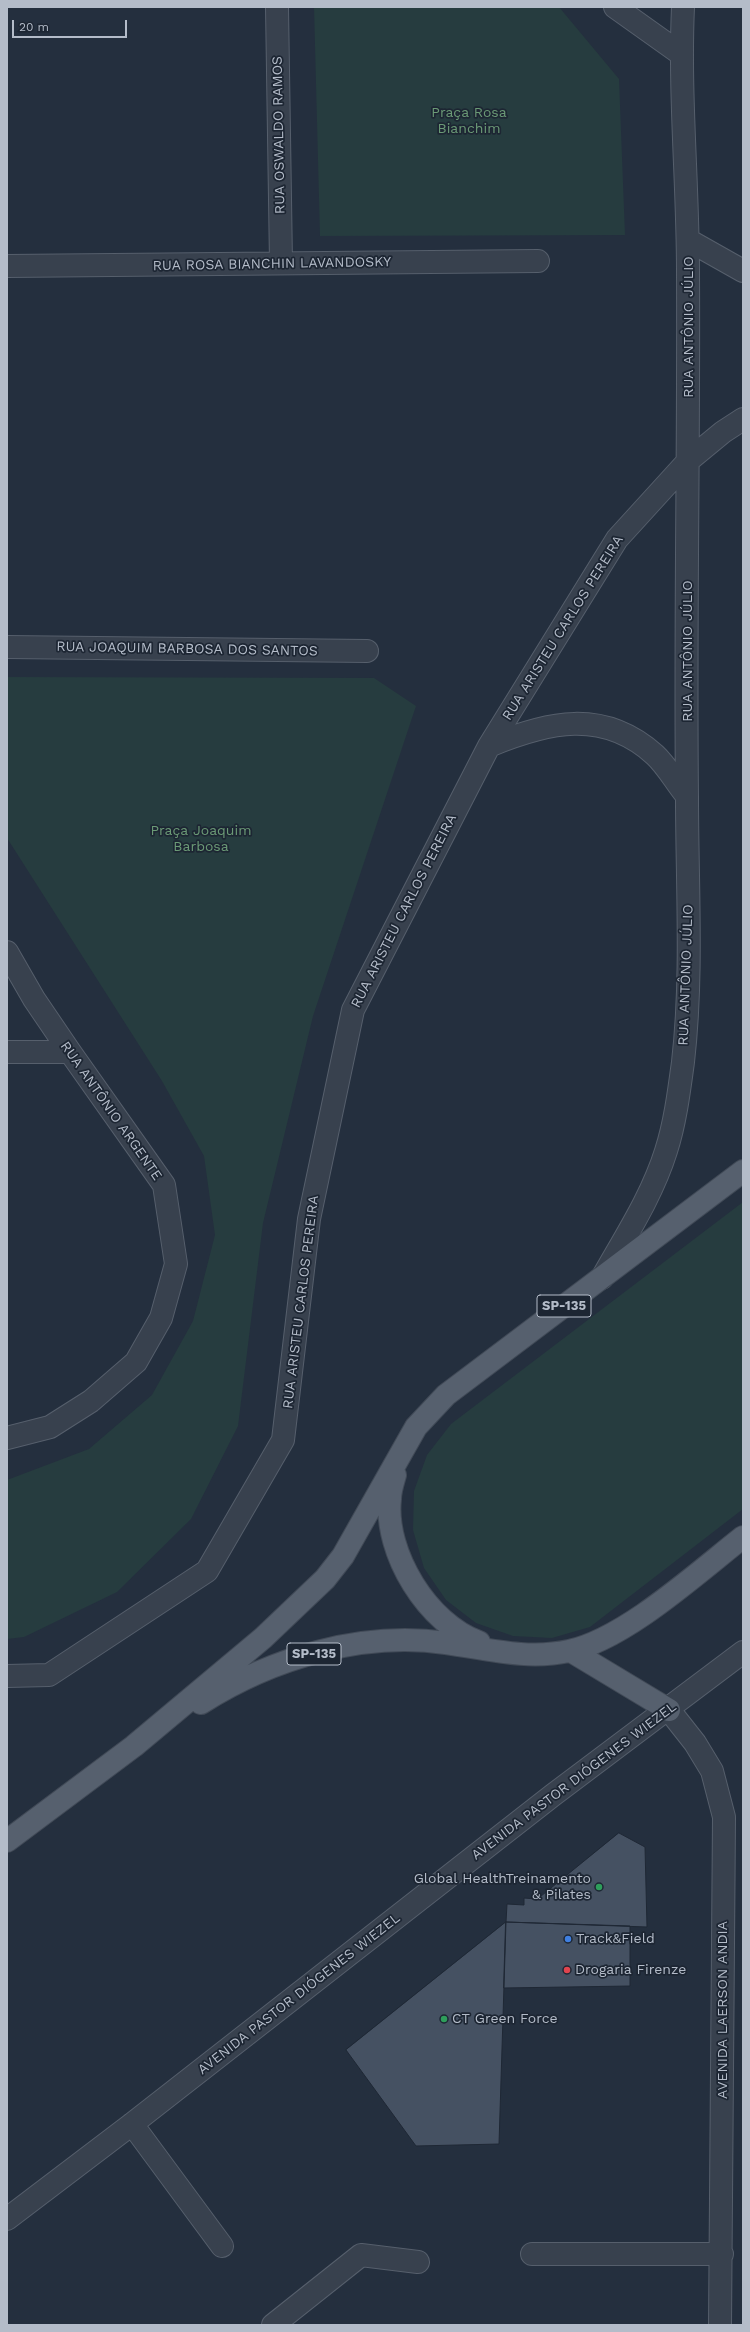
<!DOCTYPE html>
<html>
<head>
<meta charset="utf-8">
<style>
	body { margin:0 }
	#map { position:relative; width:750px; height:2332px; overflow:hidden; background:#242f3e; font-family:"Work Sans",sans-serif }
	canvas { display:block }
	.frame { position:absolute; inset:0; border:8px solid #b4bcc9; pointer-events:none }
	.scale { position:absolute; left:12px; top:20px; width:115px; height:18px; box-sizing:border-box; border:2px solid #b4bcc9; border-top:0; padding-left:5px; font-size:12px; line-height:14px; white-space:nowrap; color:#b4bcc9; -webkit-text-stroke:3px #1d2633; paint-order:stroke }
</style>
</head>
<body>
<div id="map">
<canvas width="750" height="2332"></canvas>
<div class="frame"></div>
<div class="scale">20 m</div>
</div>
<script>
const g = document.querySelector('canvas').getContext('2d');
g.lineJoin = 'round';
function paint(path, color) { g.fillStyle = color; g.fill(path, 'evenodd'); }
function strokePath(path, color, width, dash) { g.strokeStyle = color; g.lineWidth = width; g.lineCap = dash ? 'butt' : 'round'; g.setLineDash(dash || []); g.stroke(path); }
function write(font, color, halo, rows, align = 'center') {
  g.font = font + ' "Work Sans",sans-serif'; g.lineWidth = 3.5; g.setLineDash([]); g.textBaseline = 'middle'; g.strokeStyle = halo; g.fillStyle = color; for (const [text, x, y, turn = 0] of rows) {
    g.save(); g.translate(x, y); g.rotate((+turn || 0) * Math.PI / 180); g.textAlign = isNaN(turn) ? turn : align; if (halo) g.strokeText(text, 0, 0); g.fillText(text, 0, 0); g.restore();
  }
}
const green = new Path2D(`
	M314,7H559L619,79L625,235L320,236Z
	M7,677L374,678L416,706L313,1016L263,1223L238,1426L191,1519L117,1592L24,1637L7,1639V1480L89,1449L152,1395L193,1321L215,1235L204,1156L162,1081L7,838Z
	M743,1202V1509L590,1627L552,1638L513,1636L476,1623L446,1600L424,1568L413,1530L414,1491L427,1455L451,1424Z`);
const building = new Path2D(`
	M619,1833L645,1847L647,1927L506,1922L507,1904L524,1905V1898L537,1899Z
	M506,1922L499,2144L416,2146L346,2050Z
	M506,1922L630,1926V1986L504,1988Z`);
const minor = new Path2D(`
	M277,7L281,263
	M615,7L681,54
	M688,240L743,271
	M7,266L538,261
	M7,647L367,651
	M489,746C547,722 603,708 655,755C667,766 676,783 687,796
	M7,952L34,999L70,1052L164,1185L176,1264L161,1318L136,1362L91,1401L50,1427L7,1438
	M7,1052H70
	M602,1278C625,1237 652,1196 666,1151C675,1123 679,1092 683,1062C693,974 687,885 687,797C685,622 689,447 688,272C688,184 679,95 683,7
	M7,1676L49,1675L207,1571L283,1440L309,1219L353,1010L489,746L617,539L689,460L723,432L743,419
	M669,1710L695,1743L712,1771L724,1817L720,2325
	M132,2124L222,2246
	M7,2219L132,2124L553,1795L743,1652
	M532,2254H722
	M273,2325L361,2255L418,2262`);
const major = new Path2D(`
	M395,1475C393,1482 390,1491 390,1499C384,1553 428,1624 479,1642
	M571,1651L669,1710
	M201,1703C272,1658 362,1631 446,1643C488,1649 527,1660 569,1651C625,1639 697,1573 743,1537
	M7,1841L134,1746L263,1638L325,1579L343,1556L416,1427L446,1395L743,1171`);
const markers = [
	[599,1887,4,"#2e9e5b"],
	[568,1939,4,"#3f7fe0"],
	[567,1970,4,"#e0444e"],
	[444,2019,4,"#2e9e5b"]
];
const shields = [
	[564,1306,54],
	[314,1654,54]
];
const shieldNames = [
	["SP-135",564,1306],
	["SP-135",314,1654]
];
const parkNames = [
	["Praça Rosa",469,113],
	["Bianchim",469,129],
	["Praça Joaquim",201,831],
	["Barbosa",201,847]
];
const streetNames = [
	["RUA OSWALDO RAMOS",279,135,-91],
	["RUA ROSA BIANCHIN LAVANDOSKY",272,264,-1],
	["RUA ANTÔNIO JÚLIO",689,327,-90],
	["RUA ARISTEU CARLOS PEREIRA",563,628,-58],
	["RUA JOAQUIM BARBOSA DOS SANTOS",187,649,1],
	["RUA ANTÔNIO JÚLIO",688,651,-90],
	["RUA ARISTEU CARLOS PEREIRA",404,911,-63],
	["RUA ANTÔNIO JÚLIO",686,975,-88],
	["RUA ANTÔNIO ARGENTE",111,1111,55],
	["RUA ARISTEU CARLOS PEREIRA",301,1302,-83],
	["AVENIDA PASTOR DIÓGENES WIEZEL",574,1781,-37],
	["AVENIDA PASTOR DIÓGENES WIEZEL",299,1994,-38],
	["AVENIDA LAERSON ANDIA",723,2010,-90]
];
const poiNames = [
	["Global HealthTreinamento",591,1879,"right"],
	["& Pilates",591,1895,"right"],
	["Track&Field",576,1939],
	["Drogaria Firenze",575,1970],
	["CT Green Force",452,2019]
];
paint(green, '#263c3f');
paint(building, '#455162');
strokePath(building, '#1f2835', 1);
strokePath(minor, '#565f6c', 24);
strokePath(major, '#414a57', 24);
strokePath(minor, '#38414e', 22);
strokePath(major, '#56606e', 22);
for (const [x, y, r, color] of markers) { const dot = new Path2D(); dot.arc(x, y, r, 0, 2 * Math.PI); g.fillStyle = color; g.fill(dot); strokePath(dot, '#1d2633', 1.5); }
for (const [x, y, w] of shields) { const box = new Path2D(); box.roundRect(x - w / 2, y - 11, w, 22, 3); g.fillStyle = '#1d2633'; g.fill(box); strokePath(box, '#b4bcc9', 1); }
write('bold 13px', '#b4bcc9', null, shieldNames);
write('14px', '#6b9a76', '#1d2633', parkNames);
write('14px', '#b4bcc9', '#1d2633', streetNames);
write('14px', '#b4bcc9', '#1d2633', poiNames, 'left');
</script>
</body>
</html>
